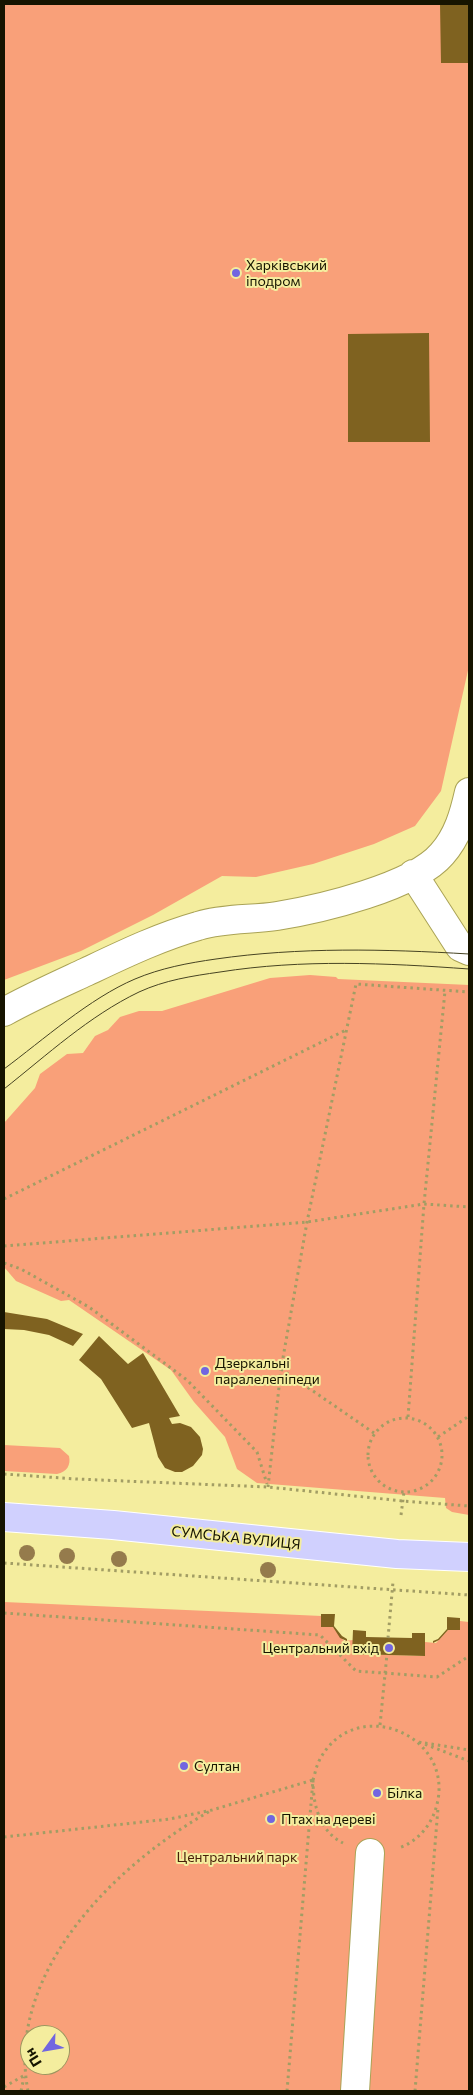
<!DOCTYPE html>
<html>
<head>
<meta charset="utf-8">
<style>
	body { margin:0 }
	#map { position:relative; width:473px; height:2095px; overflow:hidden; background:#f4ed9e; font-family:Commissioner,sans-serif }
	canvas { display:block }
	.frame { position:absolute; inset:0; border:5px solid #161400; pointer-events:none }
	.north { position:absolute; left:20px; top:2025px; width:50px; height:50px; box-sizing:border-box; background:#f4ed9e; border:1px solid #9b965f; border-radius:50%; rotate:238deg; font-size:14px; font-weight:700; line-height:20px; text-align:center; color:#161400 }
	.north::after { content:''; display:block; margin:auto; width:18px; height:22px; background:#7266e0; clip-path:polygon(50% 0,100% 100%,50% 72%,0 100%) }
</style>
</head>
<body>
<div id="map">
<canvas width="473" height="2095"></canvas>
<div class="frame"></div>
<div class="north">Пн</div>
</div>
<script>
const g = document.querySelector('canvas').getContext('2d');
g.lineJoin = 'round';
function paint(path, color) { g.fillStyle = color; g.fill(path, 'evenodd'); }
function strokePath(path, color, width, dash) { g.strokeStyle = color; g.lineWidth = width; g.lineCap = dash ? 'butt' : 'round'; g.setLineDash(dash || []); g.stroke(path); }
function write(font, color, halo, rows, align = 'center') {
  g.font = font + ' Commissioner,sans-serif'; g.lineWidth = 4; g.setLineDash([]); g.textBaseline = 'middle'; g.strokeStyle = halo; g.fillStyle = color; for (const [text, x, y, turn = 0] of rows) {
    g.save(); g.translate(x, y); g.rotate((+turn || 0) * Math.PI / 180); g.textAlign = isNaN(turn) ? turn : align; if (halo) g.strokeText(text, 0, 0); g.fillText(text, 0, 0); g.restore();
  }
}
const green = new Path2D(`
	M4,4H469V666L441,791L415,826L374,844L313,864L256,877L222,876L153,915L81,951L4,980Z
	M310,975L336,977L338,979L469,985V1515L452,1512L446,1508L445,1498L257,1483L237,1469L225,1437L194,1402L171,1370L69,1300L61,1301L16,1281L4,1267V1123L35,1088L40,1074L67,1054L83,1053L95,1036L108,1030L120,1017L139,1011H162L270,978Z
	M4,1445L60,1448L69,1456C71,1465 67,1472 57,1474L4,1471Z
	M4,1602L322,1616L321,1627H333L344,1641L353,1640V1654L424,1656L425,1642L436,1643L448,1630H459L460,1621L469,1622V2091H4ZM30,2035H60V2065H30Z`);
const building = new Path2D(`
	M440,4H469V63H441Z
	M429,333L430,442H348V334Z
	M4,1312L47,1319L83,1334L73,1346L49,1335L24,1330L4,1329Z
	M99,1336L128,1364L143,1353L180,1416L169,1418L172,1424L180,1423L191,1427L200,1437L203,1449L202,1455L193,1466L182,1472H175L165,1468L158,1457L149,1423L132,1428L101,1379L79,1360Z
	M321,1614H335L334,1626L342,1636L347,1639V1641L340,1638L333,1627H321Z
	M447,1617L460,1618V1630H448L439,1640L433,1643V1641L438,1639L447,1629Z
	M353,1630L366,1631V1637L412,1638V1633H425V1656L352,1654Z`);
const path = new Path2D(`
	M4,1199L346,1030
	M4,1246L307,1222L424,1204L469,1207
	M4,1263L21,1269L89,1307L187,1380L257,1452L267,1484
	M281,1369L374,1433
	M408,1417L424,1204L445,991
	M368 1455a37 37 0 1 1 74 0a37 37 0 1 1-74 0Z
	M438,1437L469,1416
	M4,1474L76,1479L268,1487L403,1501L469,1506
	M268,1487L281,1369L307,1222L356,984L469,992
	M401,1515L404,1492
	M4,1563L469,1595
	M4,1613L320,1635L356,1671L437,1677L469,1656
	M388,1638L393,1582
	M380,1725L387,1654
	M419,1742L469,1761
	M425,1743L469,1750
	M313,1780C313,1804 319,1831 343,1843
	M4,1837L170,1819L212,1810L313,1780
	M4,2087L25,2075
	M21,2091L24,2077
	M28,2091C5,1972 117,1863 212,1810
	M287,2091L313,1780C315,1774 316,1767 319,1761C354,1691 461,1736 435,1811C429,1828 416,1842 399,1848
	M415,2091L438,1808`);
const minor = new Path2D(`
	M413,874L460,947L469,951
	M4,1012C31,997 58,985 86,972C122,955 159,937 198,926C224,918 251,920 277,916C320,909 414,887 442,854C458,836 464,814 469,792
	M355,2091L370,1853`);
const major = new Path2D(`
	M4,1517L113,1525L397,1554L469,1557`);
const tram = new Path2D(`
	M4,1069C43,1040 90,998 135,979C161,968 188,963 216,959C299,947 385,949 469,954
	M4,1089C47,1055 89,1016 139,992C165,980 192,976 220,972C302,959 386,963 469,969`);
const trees = [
	[27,1553],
	[67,1556],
	[119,1559],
	[268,1570]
];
const markers = [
	[236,273,5,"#7266e0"],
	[205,1371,5,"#7266e0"],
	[389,1648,5,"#7266e0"],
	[184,1766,5,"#7266e0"],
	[377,1793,5,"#7266e0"],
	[271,1819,5,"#7266e0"]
];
const poiNames = [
	["Харківський",246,265],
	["іподром",246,281],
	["Дзеркальні",215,1363],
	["паралелепіпеди",215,1379],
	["Центральний вхід",379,1648,"right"],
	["Султан",194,1766],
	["Білка",387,1793],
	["Птах на дереві",281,1819]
];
const streetNames = [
	["СУМСЬКА ВУЛИЦЯ",236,1538,6]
];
const parkNames = [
	["Центральний парк",237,1857]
];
paint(green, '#f9a079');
paint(building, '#7f6220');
strokePath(minor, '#aaa356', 30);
strokePath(major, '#fff', 30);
strokePath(path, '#a29d64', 3, [2.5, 4]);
strokePath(minor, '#fff', 28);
strokePath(major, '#d0d0fe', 28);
strokePath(tram, '#464322', 1);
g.fillStyle = '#957b4c';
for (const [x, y] of trees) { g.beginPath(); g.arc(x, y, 8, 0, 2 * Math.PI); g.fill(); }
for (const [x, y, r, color] of markers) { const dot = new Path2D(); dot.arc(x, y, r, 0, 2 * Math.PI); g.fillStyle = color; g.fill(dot); strokePath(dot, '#f4ed9e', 2); }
write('14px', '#161400', '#f4ed9e', poiNames, 'left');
write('14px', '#161400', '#f4ed9e', streetNames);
write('14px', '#481e09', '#f4ed9e', parkNames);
</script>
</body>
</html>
